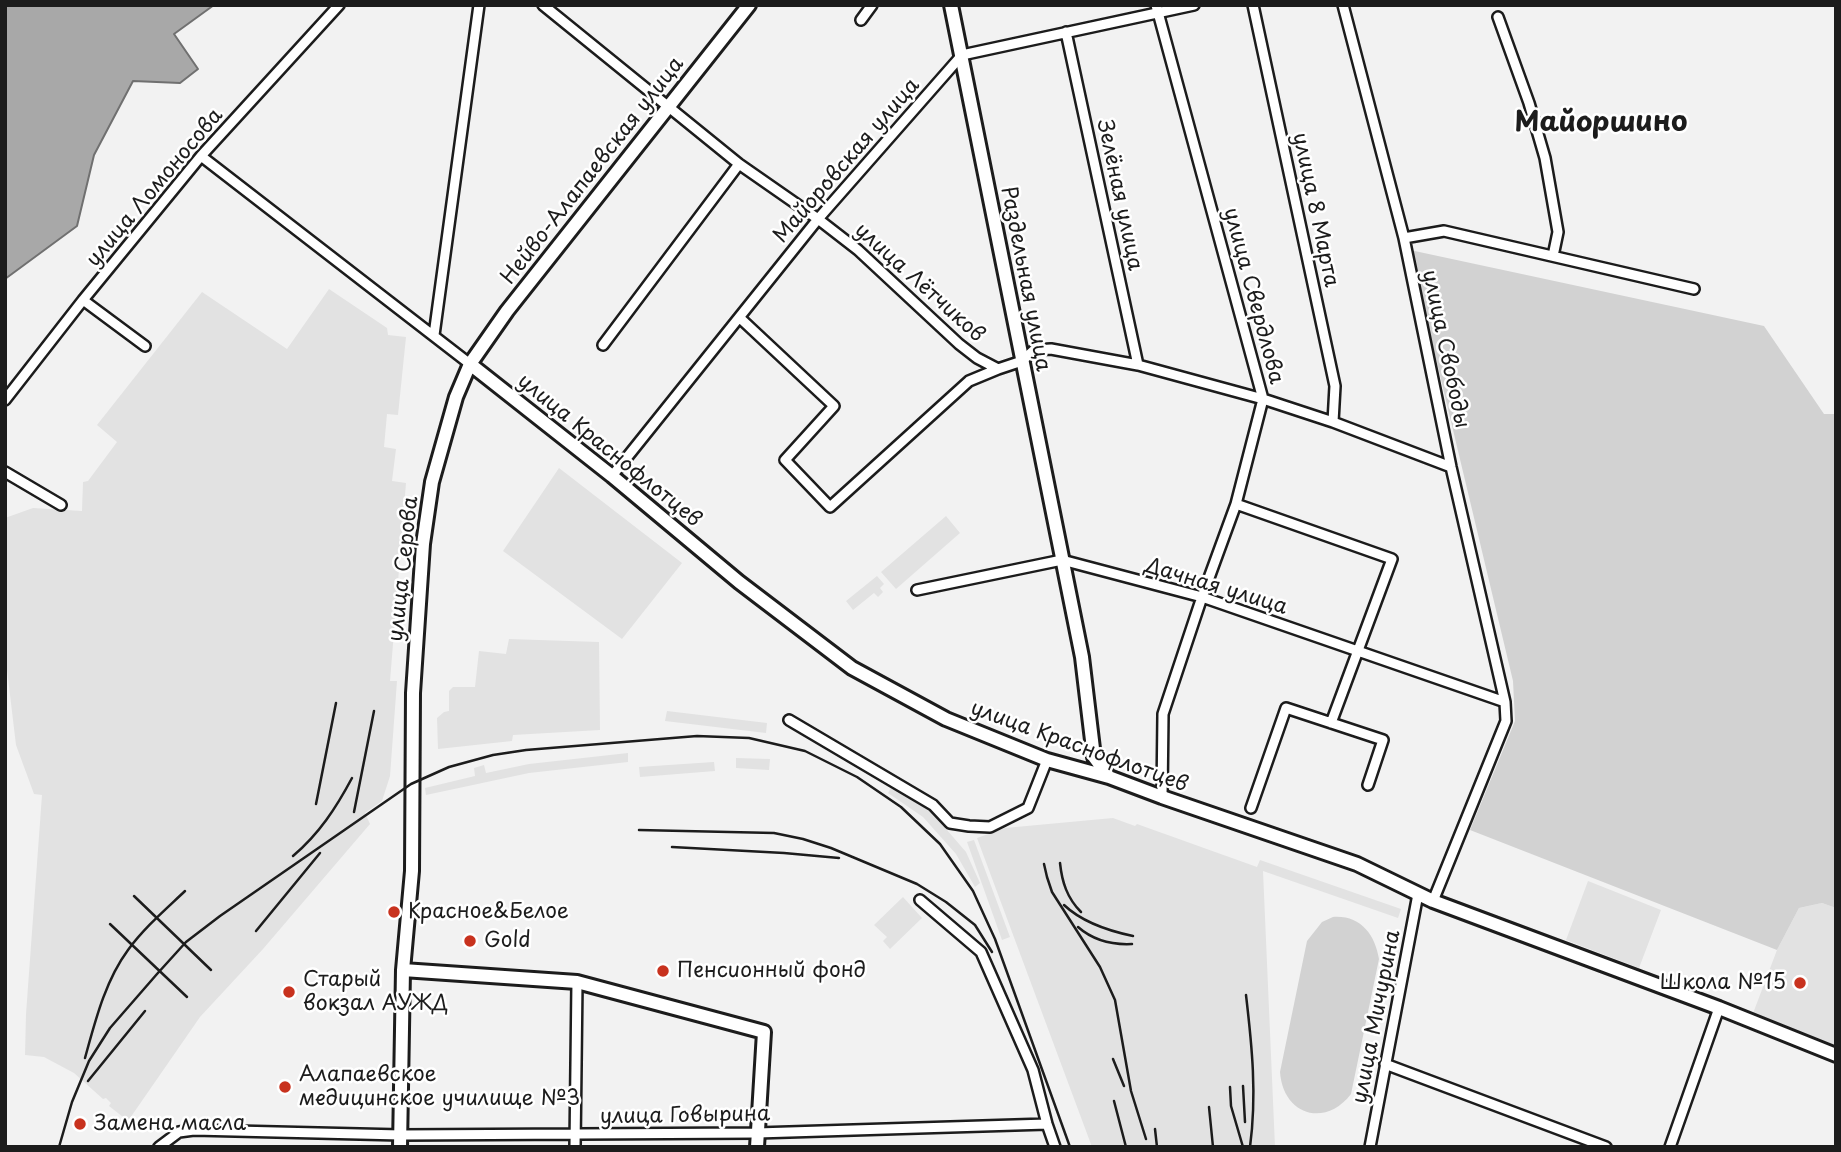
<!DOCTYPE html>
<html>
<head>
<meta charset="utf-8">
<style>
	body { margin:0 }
	#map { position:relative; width:1841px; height:1152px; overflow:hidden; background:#f2f2f2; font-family:"Playpen Sans",sans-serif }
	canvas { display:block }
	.frame { position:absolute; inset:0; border:7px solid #1c1c1c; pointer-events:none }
</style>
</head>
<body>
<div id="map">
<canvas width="1841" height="1152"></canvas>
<div class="frame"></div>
</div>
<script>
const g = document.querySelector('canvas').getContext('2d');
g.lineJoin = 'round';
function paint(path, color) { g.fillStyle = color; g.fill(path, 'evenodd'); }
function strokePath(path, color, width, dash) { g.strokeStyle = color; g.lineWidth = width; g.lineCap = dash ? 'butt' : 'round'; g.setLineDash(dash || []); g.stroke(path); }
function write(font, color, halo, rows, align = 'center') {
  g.font = font + ' "Playpen Sans",sans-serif'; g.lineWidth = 5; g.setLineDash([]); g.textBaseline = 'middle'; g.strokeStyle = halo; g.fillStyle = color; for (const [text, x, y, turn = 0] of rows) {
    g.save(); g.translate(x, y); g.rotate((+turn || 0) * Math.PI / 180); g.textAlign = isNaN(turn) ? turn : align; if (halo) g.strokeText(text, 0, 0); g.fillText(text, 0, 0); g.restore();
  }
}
const built = new Path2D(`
	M329,289L387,328L388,335L406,337L398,415L387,414L384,447L396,449L392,481L406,483L390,681H397L390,776L382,801L365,813L370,824L263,949L200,1017L128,1121L109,1106L111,1103L106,1098L103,1099L74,1073L44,1057L25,1055L26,1014L42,795L34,794L16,745L5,653V518L33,508L82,511L83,482L88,481L117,442L97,425L202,292L287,349Z
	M559,468L682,563L622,639L503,551Z
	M946,516L960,533L896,589L881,572Z
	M877,576L884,584L880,588L883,592L878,597L874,593L853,610L846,601Z
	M509,639L599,642L600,730L513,735L512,741L438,749L437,718L444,712L449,711V691L453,687H475L479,651L506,654Z
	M667,711L767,723L766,733L665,721Z
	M628,753V762L529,773L426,795L425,788L475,776L474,768L484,765L486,773L529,764Z
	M736,758L770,759L769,770L736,768Z
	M714,762L715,771L640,777L639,767Z
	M893,784L928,808L966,852L980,883L975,887L956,854L923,817L888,793Z
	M1113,818L1135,826L1137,824L1257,867L1260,860L1401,909L1398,918L1263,871L1275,1147H1092L977,838L1005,828Z
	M974,840L1010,937L1002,940L967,842Z
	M1588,881L1661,910L1639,968L1566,940Z
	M903,897L922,918L890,949L883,941L887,937L874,925Z
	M1822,903L1836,908V1046L1752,1016L1777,950L1799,908Z`);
const green = new Path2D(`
	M1410,250L1764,326L1824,414H1836V908L1822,903L1799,908L1777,950L1470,830L1515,721L1513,681Z
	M1333,917C1360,915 1375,934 1379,959L1351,1094C1325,1128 1283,1115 1280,1072L1307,941L1322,922Z`);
const water = new Path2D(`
	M5,5H214L174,34L198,69L180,83L133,81L94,155L77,226L5,279Z`);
const street = new Path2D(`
	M543,5L739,164L818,219L858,250L959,344L977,358L998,369L1022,361L1034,350L1051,349L1138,365L1263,399L1333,422L1451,467
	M1156,5L1263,399L1236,504L1202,597L1163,714L1162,797
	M1253,5L1335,386L1333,422
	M1343,5L1404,238L1451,467L1505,702L1506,721L1433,901
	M1498,17L1529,103L1545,158L1558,232L1553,256
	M861,20L872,5
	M1066,32L1138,365
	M201,156L470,364
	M1404,238L1444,231L1694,289
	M83,300L145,346
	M740,318L834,406L785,460L830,507L969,381L998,369
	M434,335L479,5
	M603,345L739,164
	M5,400L83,300L201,156L339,5
	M5,472L61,505
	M612,476L818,219L962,55L1194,5
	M1236,504L1392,559L1331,723
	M917,590L1062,560L1202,597L1505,702
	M789,720L933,805L950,823L969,826L990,827L1028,808L1047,760
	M1251,808L1286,708L1383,740L1368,785
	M920,900L981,952L1033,1070L1047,1124L1055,1147
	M1385,1064L1606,1147
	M159,1147L179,1132L194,1130L401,1135L757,1133L1047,1124
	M575,1147L577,982
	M1370,1147L1418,894
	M1670,1147L1719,1008`);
const secondary = new Path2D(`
	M951,5L1082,657L1094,757L1109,777
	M470,364L612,476L739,582L852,668L946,719L1047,760L1109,777L1162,797L1357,864L1433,901L1719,1008L1836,1055
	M403,970L577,982L764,1032L757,1147
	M400,1147L403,970L412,871L413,693L423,544L432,482L456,397L470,364L507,311L749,5`);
const rail = new Path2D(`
	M316,804L336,703
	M354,812L374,711
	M639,830L774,833L803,839L831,848L917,884L946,902L975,925L992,952
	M672,847L784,853L839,858
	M293,856C319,834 336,808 352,778
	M1060,863C1062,882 1067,898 1081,912
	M1044,864L1047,877L1052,892L1100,967L1115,1000L1131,1091L1146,1139
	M134,896L211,970
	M1064,905C1082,922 1109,931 1133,936
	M110,924L187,997
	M1078,927C1094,941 1112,945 1132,944
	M256,931L320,853
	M1246,995C1252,1046 1257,1095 1250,1147
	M85,1058C95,1022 105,981 128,950C144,928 165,910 185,891
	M1113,1059L1124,1086
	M88,1081L145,1011
	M1243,1086L1245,1122
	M1230,1087L1231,1106L1243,1147
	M1114,1101L1126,1147
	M1209,1107L1213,1147
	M1155,1129L1157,1147
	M59,1147L72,1102L89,1061L110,1028L157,974L186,942L220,916L411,784L449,767L493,755L526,750L697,736L749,738L805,751L857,777L901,807L940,844L973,891L995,939L1070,1147`);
const markers = [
	[394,912,7,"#c8321e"],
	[470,941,7,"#c8321e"],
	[663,971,7,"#c8321e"],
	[1800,983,7,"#c8321e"],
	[289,992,7,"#c8321e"],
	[285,1087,7,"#c8321e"],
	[80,1124,7,"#c8321e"]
];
const streetNames = [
	["Майоровская улица",847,161,-49],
	["Нейво-Алапаевская улица",593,171,-52],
	["улица Ломоносова",155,188,-50],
	["Зелёная улица",1119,195,78],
	["улица 8 Марта",1315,210,78],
	["Раздельная улица",1025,279,79],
	["улица Лётчиков",919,283,42],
	["улица Свердлова",1253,296,75],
	["улица Свободы",1445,349,78],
	["улица Краснофлотцев",609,451,39],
	["улица Серова",404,569,-84],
	["Дачная улица",1216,587,17],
	["улица Краснофлотцев",1079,747,20],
	["улица Мичурина",1377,1017,-79],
	["улица Говырина",685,1116,-1]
];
const poiNames = [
	["Красное&Белое",408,912],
	["Gold",484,941],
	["Пенсионный фонд",677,971],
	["Старый",303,980],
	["вокзал АУЖД",303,1004],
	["Школа №15",1786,983,"right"],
	["Алапаевское",299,1075],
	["медицинское училище №3",299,1099],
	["Замена масла",94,1124]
];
const districtNames = [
	["Майоршино",1601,123]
];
paint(built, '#e2e2e2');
paint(green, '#d2d2d2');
paint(water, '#a8a8a8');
strokePath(water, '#707070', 2);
strokePath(street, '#1c1c1c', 14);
strokePath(secondary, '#1c1c1c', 18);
strokePath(street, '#fff', 9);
strokePath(secondary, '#fff', 12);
strokePath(rail, '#1c1c1c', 2.5);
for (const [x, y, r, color] of markers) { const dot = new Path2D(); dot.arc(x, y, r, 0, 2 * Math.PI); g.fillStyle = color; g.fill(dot); strokePath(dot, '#fff', 2.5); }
write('21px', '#1c1c1c', '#fff', streetNames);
write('21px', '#1c1c1c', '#fff', poiNames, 'left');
write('bold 28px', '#1c1c1c', '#fff', districtNames);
</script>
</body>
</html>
